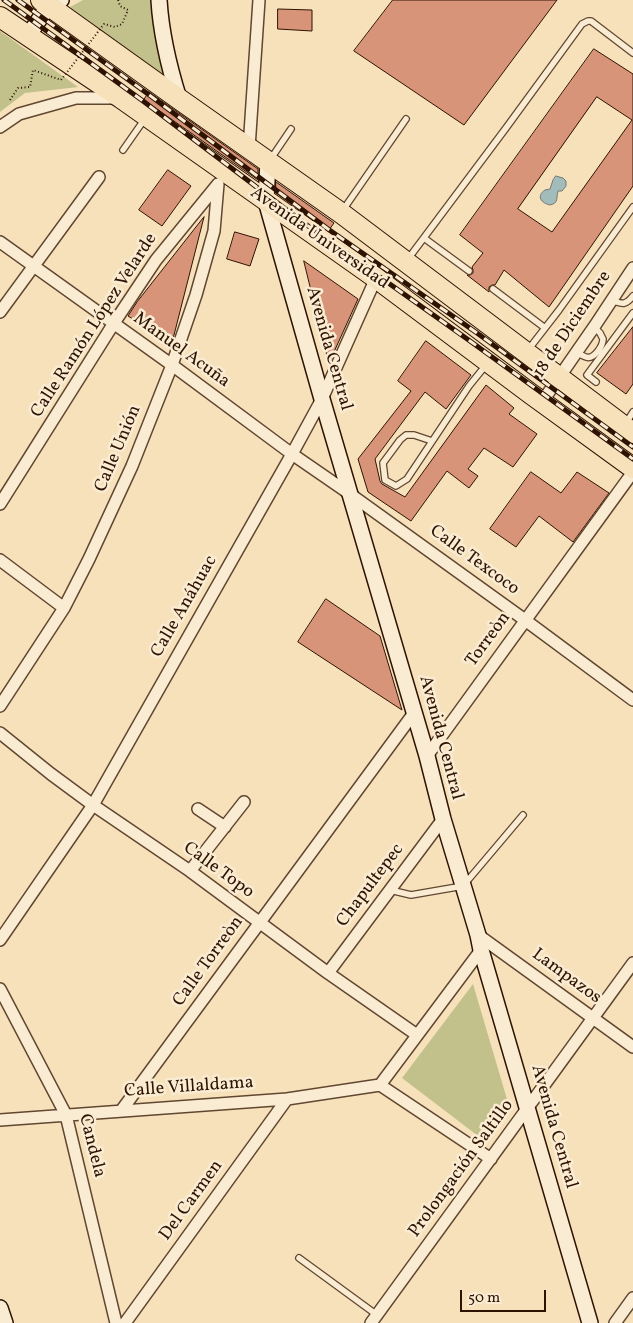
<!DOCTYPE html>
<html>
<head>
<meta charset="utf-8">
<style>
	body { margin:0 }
	#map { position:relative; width:633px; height:1323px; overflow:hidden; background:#f7e1bb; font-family:Vollkorn,serif }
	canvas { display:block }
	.scale { position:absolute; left:460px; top:1290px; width:86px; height:22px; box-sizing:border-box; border:2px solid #2f1302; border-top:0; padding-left:6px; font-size:15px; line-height:18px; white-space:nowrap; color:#2f1302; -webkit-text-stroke:4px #faecd3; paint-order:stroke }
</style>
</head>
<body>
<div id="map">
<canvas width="633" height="1323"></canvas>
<div class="scale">50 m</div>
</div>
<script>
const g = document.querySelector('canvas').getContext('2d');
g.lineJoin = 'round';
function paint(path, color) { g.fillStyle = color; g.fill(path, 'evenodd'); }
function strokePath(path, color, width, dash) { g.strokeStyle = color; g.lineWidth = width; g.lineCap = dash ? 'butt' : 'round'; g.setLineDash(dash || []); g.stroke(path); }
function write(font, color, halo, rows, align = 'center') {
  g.font = font + ' Vollkorn,serif'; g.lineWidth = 5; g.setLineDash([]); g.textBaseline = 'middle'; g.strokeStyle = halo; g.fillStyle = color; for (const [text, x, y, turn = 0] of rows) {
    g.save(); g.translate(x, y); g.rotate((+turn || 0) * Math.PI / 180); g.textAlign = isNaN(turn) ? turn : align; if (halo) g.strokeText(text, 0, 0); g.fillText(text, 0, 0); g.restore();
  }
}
const green = new Path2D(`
	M83,0H156L167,80L70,7Z
	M0,31L78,87L25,93L0,112Z
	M473,984L509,1106L508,1111L486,1142L402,1078Z`);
const water = new Path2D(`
	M556,176L563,178L566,181V186L562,191H558C556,198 559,203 550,205C541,203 536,196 545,190L550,189L553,180Z`);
const building = new Path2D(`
	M393,0H557L464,125L354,51Z
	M278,9L312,10V31L278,29Z
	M594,49L633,74V186L549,307L504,270L495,285H492L489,287V292L467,275H470L473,273V270L472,267L483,253L460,235ZM597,97L632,120L552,232L518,209Z
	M149,92L258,169V180L144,100Z
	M168,170L191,186L162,226L139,210Z
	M276,182L334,223L329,230L276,193Z
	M204,217L174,335L171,344L128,316L137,302Z
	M235,232L259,239L250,266L227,259Z
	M304,261L358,299L329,363Z
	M633,327V384L626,394L597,373Z
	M426,341L471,375L446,409L425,392L375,459L380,481L382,484L405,497L486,385L514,408L509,414L537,434L513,467L484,448L468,469L478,476L469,488L447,471L411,521L368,492L358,459L411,391L398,381Z
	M531,472L561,493L577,472L609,493L573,542L539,516L516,547L490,529Z
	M326,599L380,636L402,710L298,642Z`);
const lane = new Path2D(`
	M123,150L144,120
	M270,160L291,129
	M343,210L406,119
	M424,238L469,271
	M408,259L506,128L582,24L588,21H591L633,53
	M493,289L545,328
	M611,300C622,304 625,306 633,296
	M528,350L559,310L633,207
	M576,352C586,358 590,361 598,351C601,347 603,344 603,339L600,333L594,327
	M596,382L587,375L633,313
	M626,423L633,412
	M432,441L414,435H406L400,440L383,463L385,480L396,486L407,479L469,386L486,365
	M390,890L411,895L463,886L523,815
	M299,1258L377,1315`);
const street = new Path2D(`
	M0,127L19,114L76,98H117
	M249,148L259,0
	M0,242L172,365L292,454L350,494L525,620L633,700
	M0,312L99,177
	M542,402L594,327L633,268
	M0,504L114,323L156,260L218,184
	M0,560L64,608
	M0,706L64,608L89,559L132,466L172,365L196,295L214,231L218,184
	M0,733L51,774L93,805L190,871L328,973L417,1035
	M427,756L633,472
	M198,809L225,827
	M190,871L244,802
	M478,935L633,1047
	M0,940L93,805L292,454L322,399L376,278
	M328,973L443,819
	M0,989L66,1115L116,1323
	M380,1085L481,950
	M121,1111L414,713
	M0,1120L287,1099L380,1085L491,1159
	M125,1323L287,1099
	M371,1323L633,963
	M615,1323L633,1298`);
const secondary = new Path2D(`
	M159,0C161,34 169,67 179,99
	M28,36L49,5L61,0
	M268,161L266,201L322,399L427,756L443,819L478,935L481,950L590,1323
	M0,1308L5,1323`);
const highway = new Path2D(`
	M41,0L179,99L341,213L633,433
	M0,17L121,98L376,278L531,394L633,468`);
const rail = new Path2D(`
	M4,0L143,101L304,223L470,341L633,459
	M18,0L148,94L328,229L477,333L633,447`);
const pathBridge = new Path2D(`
	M10,100L18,88L30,87L33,70L61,80L104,24L115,27L122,24L128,10L120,6L118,0`);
const streetNames = [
	["Avenida Universidad",319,239,35],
	["18 de Diciembre",573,325,-56],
	["Calle Ramón López Velarde",95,326,-57],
	["Avenida Central",328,349,74],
	["Manuel Acuña",181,351,36],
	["Calle Unión",119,449,-67],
	["Calle Texcoco",474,561,36],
	["Calle Anáhuac",185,607,-60],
	["Torreòn",489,640,-54],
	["Avenida Central",440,738,75],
	["Calle Topo",218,871,36],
	["Chapultepec",371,886,-53],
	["Calle Torreòn",209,962,-54],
	["Lampazos",566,977,36],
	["Calle Villaldama",189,1088,-4],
	["Avenida Central",553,1127,74],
	["Candela",91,1146,76],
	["Prolongación Saltillo",462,1169,-54],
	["Del Carmen",192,1201,-54]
];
paint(green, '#c2c18c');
paint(water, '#a2bbbb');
strokePath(water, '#747871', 1);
paint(building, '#d79478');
strokePath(building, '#2f1302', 1);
strokePath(lane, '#614630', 8);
strokePath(street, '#614630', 14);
strokePath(secondary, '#2f1302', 18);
strokePath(highway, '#2f1302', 22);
strokePath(lane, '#faecd3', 5.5);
strokePath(street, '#faecd3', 11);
strokePath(secondary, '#faecd3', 15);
strokePath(highway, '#f7e1bb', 20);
strokePath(rail, '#2f1302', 5);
strokePath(rail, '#faecd3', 3, [9]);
strokePath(pathBridge, '#2f1302', 2, [1, 2.5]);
write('18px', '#2f1302', '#faecd3', streetNames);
</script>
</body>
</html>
